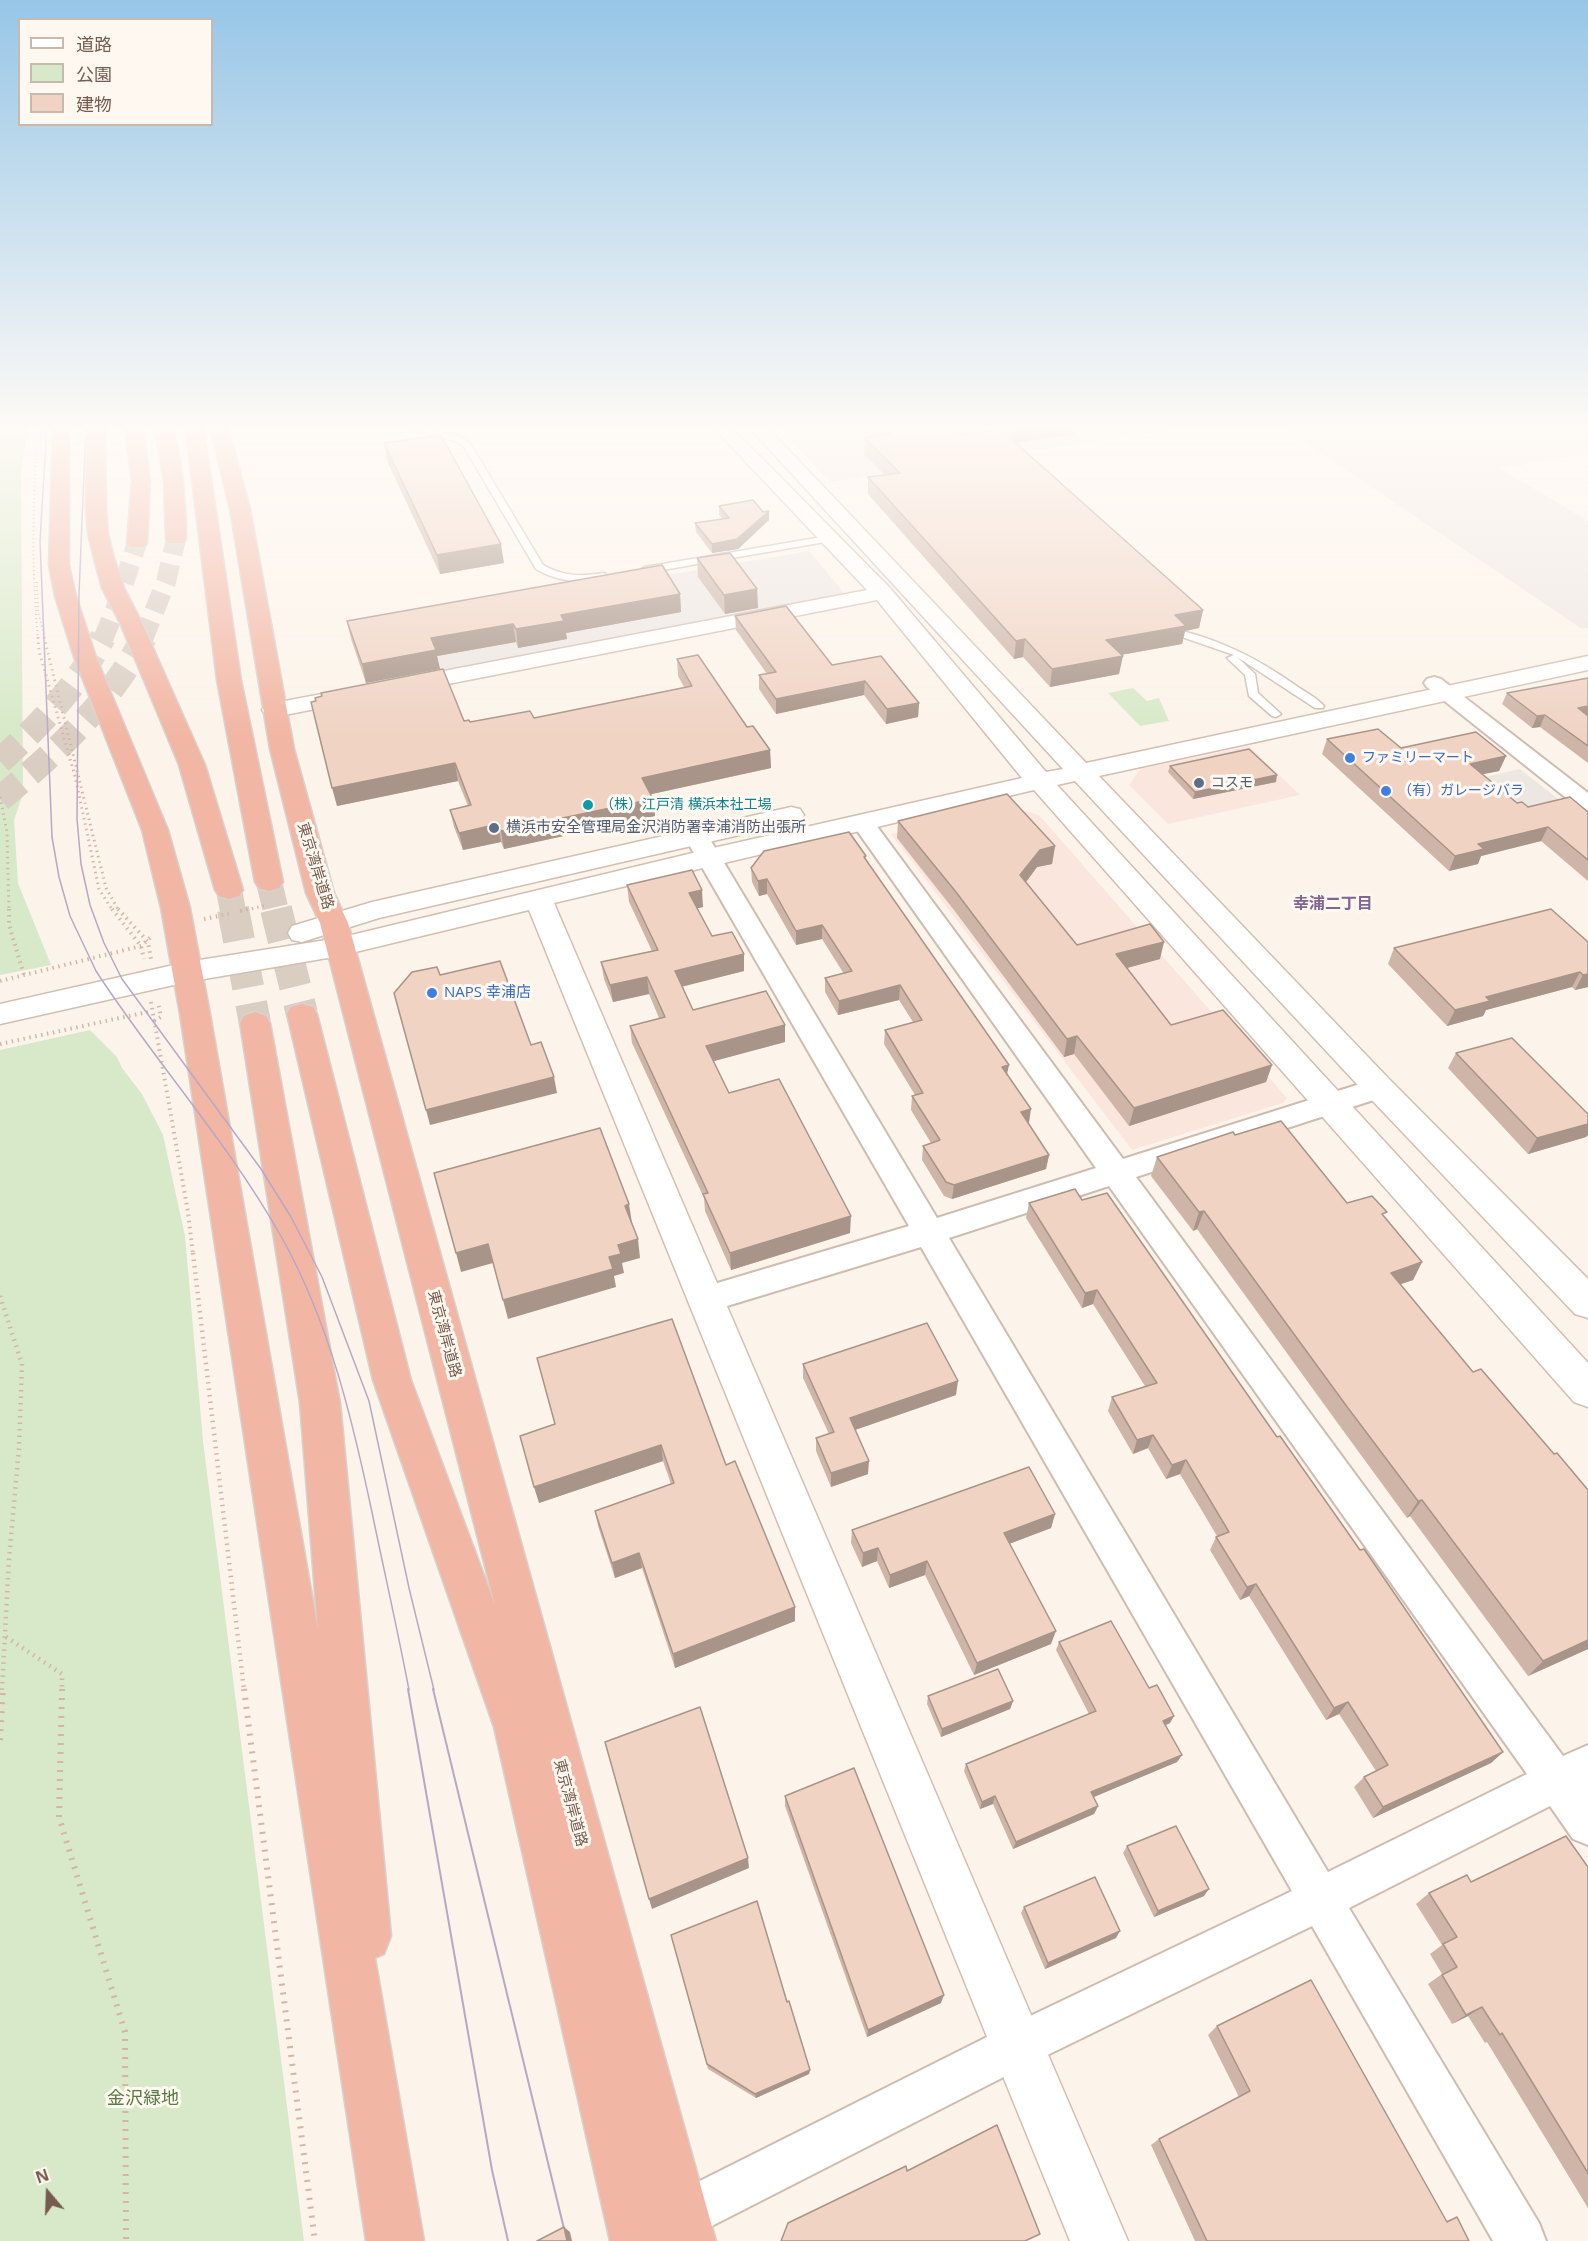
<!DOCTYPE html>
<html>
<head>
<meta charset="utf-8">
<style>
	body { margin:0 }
	#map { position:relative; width:1588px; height:2241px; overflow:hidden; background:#fcf4ea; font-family:"Open Sans","Noto Sans JP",sans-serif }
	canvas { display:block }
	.legend { position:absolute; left:18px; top:18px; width:195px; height:108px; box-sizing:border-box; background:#fef8f0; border:2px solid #c8b9af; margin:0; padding:8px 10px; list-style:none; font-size:18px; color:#765b4e }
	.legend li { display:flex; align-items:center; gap:12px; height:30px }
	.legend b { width:30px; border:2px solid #c8b9af }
	.north { position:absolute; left:18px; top:2163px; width:60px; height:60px; -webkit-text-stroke:4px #fef8f0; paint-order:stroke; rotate:341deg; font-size:16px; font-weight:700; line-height:24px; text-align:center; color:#765b4e }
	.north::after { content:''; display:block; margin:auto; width:21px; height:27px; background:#765b4e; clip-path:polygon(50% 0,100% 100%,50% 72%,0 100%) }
</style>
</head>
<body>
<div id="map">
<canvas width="1588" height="2241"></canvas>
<ul class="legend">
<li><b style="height:8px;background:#fff"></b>道路</li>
<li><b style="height:16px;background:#d7e9c8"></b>公園</li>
<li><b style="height:16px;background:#f0d3c3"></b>建物</li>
</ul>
<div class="north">N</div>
</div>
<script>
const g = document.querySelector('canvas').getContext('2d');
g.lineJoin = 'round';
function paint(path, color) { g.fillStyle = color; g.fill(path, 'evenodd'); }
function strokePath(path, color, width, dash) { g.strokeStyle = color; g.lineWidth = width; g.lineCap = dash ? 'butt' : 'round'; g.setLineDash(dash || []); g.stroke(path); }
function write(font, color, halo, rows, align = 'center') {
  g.font = font + ' "Open Sans","Noto Sans JP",sans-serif'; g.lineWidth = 6; g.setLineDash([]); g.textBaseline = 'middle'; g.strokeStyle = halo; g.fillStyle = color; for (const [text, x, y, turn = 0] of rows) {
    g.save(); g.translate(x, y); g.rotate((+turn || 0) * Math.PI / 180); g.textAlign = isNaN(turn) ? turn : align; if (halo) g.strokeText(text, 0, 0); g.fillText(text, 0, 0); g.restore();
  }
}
const commercial = new Path2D(`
	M1249,746L1300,795L1168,824L1129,785L1140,769Z
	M1009,807L1039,815L1287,1098L1283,1103L1132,1150L891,834Z`);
const industrial = new Path2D(`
	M775,424H1207L830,482Z
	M1278,424H1588V453L1500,468L1588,521V628L1582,629Z
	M809,551L846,595L433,672L409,619Z
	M1520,769L1567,806L1522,817L1472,780Z`);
const green = new Path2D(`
	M0,424H29L21,471L23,794L14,820L18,883L51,965L0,975Z
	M1133,688L1147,701L1159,698L1169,721L1140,726L1108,693Z
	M90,1030L117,1057L122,1068L142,1094L163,1135L185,1236L203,1441L304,2241H0V1050Z`);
const highwayTunnelFar2 = new Path2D(`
	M103,639L115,610L137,543
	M143,639L166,582L176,539`);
const highwayTunnelFar1 = new Path2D(`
	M0,761C41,724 77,687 103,637
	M0,799C56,752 110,704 144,637
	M269,882L276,911
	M229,890L233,911`);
const highwayTunnel = new Path2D(`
	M233,909L255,1023
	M276,909L302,1014`);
const pathFar4 = new Path2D(`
	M37,582L38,611L45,639
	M38,639C31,568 33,496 38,425`);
const pathFar3 = new Path2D(`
	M38,637L39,651L75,776L99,889L113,911
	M44,637L106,888L119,911
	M0,797L7,832L9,911
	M241,911L267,905`);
const pathFar2 = new Path2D(`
	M9,909V925L24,975
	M112,909L141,946L144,959
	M118,909L148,942L151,959
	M240,911L248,909
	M204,919L232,913
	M0,981L141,946L153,935
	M151,1002L188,1212L193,1255
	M154,1021L161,1017L158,1002
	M0,1044L152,1011`);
const pathFar1 = new Path2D(`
	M193,1253L244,1690
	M0,1296L22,1364L19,1448L9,1559L2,1690
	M6,1637L62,1674V1690`);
const path = new Path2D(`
	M62,1689L59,1817L125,2032L126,2241
	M244,1689L315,2241
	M0,1740L3,1689`);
const lane = new Path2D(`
	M413,425L461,437L470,443L543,565C562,576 581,577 603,573L606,574V578C582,584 558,582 536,569L464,447L455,441L413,429Z
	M828,536L833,539L831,541L645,573L640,570L645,567Z
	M1186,632C1228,643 1263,662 1298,687C1307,693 1317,698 1324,706L1323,708H1315L1237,657L1255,674L1258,693L1281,714L1276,717L1272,716L1249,696L1245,675L1227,658L1234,655L1182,637V633Z`);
const street = new Path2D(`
	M1434,677L1441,679L1588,793V811L1580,809L1427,687L1424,683L1427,679Z
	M862,815L870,817L1123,1159L1379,1078L1389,1081L1393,1088L1389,1095L1136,1177L1563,1756L1588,1745V1845L1573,1839L1550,1806L1349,1908L1539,2223L1546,2241H1493L1312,1926L1033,2062L698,2233L681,2241L664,2233L656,2216L664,2199L1001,2030L1292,1891L921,1247L704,1313L693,1309L688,1300L693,1291L704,1287L909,1226L684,836L688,831L696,829L704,831L708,836L937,1218L1096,1168L851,822L854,817ZM1109,1186L1527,1774L1328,1872L949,1238Z`);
const secondary = new Path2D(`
	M710,424H728L890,588L1046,772L1063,769L746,424H764L1086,763L1588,656V670L1099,776L1390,1080L1588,1279V1318L1575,1314L1368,1096L1075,781L1057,785L1588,1363V1407L1574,1402L1034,790L554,903L1128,2241H1070L529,910L339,956L187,982L0,1024V1004L187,962L339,938L709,849L1022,778L877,600L402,693L394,691L390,686L394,681L402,679L867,590Z
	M354,688L362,690L366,695L362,700L274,717L266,715L262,710L266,705L274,703Z
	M791,807L800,809L804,815L800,821L379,918L302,942L292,940L288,933L292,926L372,902Z`);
const highway = new Path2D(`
	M53,424H67L69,426V565L76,596L96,657L168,830L190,908L210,1014L318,1630L300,1403L240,1023L244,1016L255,1012L266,1016L270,1023L340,1403L391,1936L384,1954L375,1958L424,2241H366L180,1014L161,908L142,830L74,657L55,596L49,565Z
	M87,424H105L106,507L108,534L114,558L124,588L142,623L205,765L243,890L239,896L229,899L219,896L215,890L179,765L120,623L102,588L94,558L88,534L86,507Z
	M124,424H142L150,480L147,543L144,547H130L127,543L132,480Z
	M154,424H172C182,461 186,500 186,539L183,543H169L166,539L164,481Z
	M185,424H203L241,680L283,882L279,888L269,891L259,888L255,882L217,680Z
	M209,424H227L250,509L294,749L334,893L348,923L716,2241H610L494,1727L373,1380L287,1014L291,1007L302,1004L313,1007L317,1014L411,1380L495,1605L320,923L306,893L270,749L230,509Z`);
const tramFar1 = new Path2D(`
	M47,424L40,541L52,837L59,877L70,916L96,971C155,1062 229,1143 282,1238C330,1324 353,1422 373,1517C385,1575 398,1632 409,1690
	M86,424L79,594L77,819L81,864L90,905L104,943L122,979L261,1169L291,1217L322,1277L369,1401L409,1588L434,1690`);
const tram = new Path2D(`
	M408,1689L492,2170L508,2241
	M433,1689L567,2241`);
const wall = new Path2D(`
	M864,424H949L960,435L997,429L990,424H1079L1077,434L1016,442L1203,610L1199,628L1185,631L1182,644L1121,655L1119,674L1050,687L1023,657L1014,659L868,494V477L885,475L864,454L865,438L876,437Z
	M1142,424H1201L1152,431Z
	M384,443L504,563L440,574L387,461Z
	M719,506L769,520L738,549L712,553L696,532L695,523L723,519L719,515Z
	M697,558L757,589L758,608L725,614L698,577Z
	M680,594L681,612L566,633L567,639L518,648L516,642L437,656L440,669L366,683L351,639L347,621Z
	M735,616L832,665L919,703L918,717L886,724L864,695L776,714L759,689V675L767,674L736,630Z
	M677,659L770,750L771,768L651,794L653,799L655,816L504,849L501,842L463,850L454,827L450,810L468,806L458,781L337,806L464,721L470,722L534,718L684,687L678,676Z
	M1588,678V763L1540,727L1532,728L1502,704L1507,693Z
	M1327,739L1401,748L1506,756L1499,771L1482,774L1517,803L1528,807L1588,812V881L1541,841L1481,856L1478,864L1449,871L1322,754Z
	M1170,766L1276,782L1193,799L1168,772Z
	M898,821L1055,846L1052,864L1037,867L1026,882L1077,945L1160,959L1127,968L1171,1025L1272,1065L1266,1082L1129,1126L1074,1054L1064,1057L954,910L897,838Z
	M866,856L865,859L1007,1075L1028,1123L1049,1155L1046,1169L952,1199L944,1196L922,1160L923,1146L931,1143L911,1110L912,1096L915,1095L884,1044L885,1030L913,1022L899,1000L838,1015L825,992V978L844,974L822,939L796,945L767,894L759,896L752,882L751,868Z
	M627,885L703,907L697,908L712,936L744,954V971L682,986L693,1010L785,1025V1042L713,1061L729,1093L850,1233L731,1270L705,1211L704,1198L632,1043L630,1026L659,1018L649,994L613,1002L604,979L601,962L652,951L629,902Z
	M1588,942V987L1575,990L1572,987L1486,1010L1483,1016L1447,1026L1388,964L1394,948Z
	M1456,1053L1588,1114V1135L1586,1137L1528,1154L1448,1068Z
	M1235,1135L1347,1203L1385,1217L1422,1262L1413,1280L1400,1284L1473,1372L1588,1490V1649L1528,1676L1410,1516L1407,1518L1339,1425L1197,1229L1193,1231L1151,1176L1157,1157Z
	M1082,1200L1277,1437L1360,1550L1503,1752L1491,1763L1373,1818L1354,1787L1364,1777L1376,1771L1339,1714L1326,1720L1249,1596L1240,1600L1210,1550L1216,1537L1217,1536L1180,1474L1166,1479L1148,1448L1133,1454L1108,1411L1112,1397L1145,1386L1093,1304L1082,1308L1026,1218L1029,1203Z
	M537,1358L726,1465L795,1607V1621L675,1668L642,1568L615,1578L598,1526L595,1511L671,1484L663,1461L539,1503L555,1425Z
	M803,1364L956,1395L855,1430L868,1474L831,1487L816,1451V1438L829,1434L803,1378Z
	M1055,1514L1051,1528L1009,1544L1051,1644L974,1675L925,1575L889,1588L877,1561L862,1567L851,1543L852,1530Z
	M1059,1642L1149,1688L1170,1723L1166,1725L1182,1755L1177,1762L1093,1797L1098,1806L1094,1814L1013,1849L993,1804L980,1809L964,1771L966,1764L1089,1714L1056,1650Z
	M928,1696L1013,1701L1010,1709L941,1737L927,1704Z
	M785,1796L941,2003L867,2037L785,1806Z
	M1127,1846L1204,1896L1154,1917L1123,1853Z
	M1588,1867V2208L1487,2042L1485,2043L1468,2016L1452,2024L1428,1984L1442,1974L1430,1954L1442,1945L1416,1904L1429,1893L1471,1882Z
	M1024,1907L1116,1938L1045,1969L1021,1913Z
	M671,1935L787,2002L810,2070L809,2074L756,2098L708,2069Z
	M1217,2026L1446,2221L1457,2217L1469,2241H1195L1151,2145L1159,2139L1239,2097L1208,2035Z`);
const shadedWall = new Path2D(`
	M38,424H52L51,427L39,428Z
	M1038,424H1079L1077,434L1012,443L1014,427Z
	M1153,424H1201L1152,431Z
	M769,511V520L738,549L712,553V544Z
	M501,544L504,563L440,574L437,555Z
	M757,589L758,608L725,614L724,595Z
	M680,594L681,612L566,633L567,639L518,648L516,629L561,615Z
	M1203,610L1199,628L1185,631L1182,644L1103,658L1106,640L1175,615Z
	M513,624L516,642L437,656L440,669L366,683L362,664L431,638Z
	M1025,639L1023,657L1014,659L1016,641Z
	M1123,656L1119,674L1050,687L1052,669Z
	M865,681L864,695L776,714V699Z
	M919,703L918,717L886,724L887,709Z
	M1588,706V717L1578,708Z
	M1545,715L1540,727L1532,728L1537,716Z
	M770,750L771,768L643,796L642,778Z
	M1506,756L1499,771L1464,778L1470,764Z
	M455,763L458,781L337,806L332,788Z
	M1277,775L1276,782L1193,799L1195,792Z
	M653,799L655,816L504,849L501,831Z
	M498,824L501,842L463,850L459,833Z
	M1548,827L1541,841L1481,856L1478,864L1449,871L1455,856L1478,844Z
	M1055,846L1052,864L1037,867L1018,893L1020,875L1040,850Z
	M767,879V894L759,896L758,881Z
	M702,890L703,907L690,910L689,893Z
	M822,925V939L796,945V931Z
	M1164,942L1160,959L1112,972L1116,954Z
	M744,954V971L677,988L675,971Z
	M1580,972L1572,987L1486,1010L1483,1016L1447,1026L1455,1010L1486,997Z
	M1588,974V987L1575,990L1583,975Z
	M647,977L649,994L613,1002L610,985Z
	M900,985L899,1000L838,1015L839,1001Z
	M785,1025V1042L707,1063L706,1046Z
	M1077,1036L1074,1054L1064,1057L1067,1039Z
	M1009,1065L1006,1079L1002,1067Z
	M1272,1065L1266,1082L1129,1126L1134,1108Z
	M554,1077L557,1093L430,1125L426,1110Z
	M1031,1109L1029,1123L1018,1126L1021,1112Z
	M1588,1124V1135L1586,1137L1528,1154L1537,1138Z
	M1049,1155L1046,1169L952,1199L954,1185Z
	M629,1204L632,1223L625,1206Z
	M1204,1211L1197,1229L1193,1231L1199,1212Z
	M851,1216L850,1233L731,1270L730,1253Z
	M638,1239L640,1258L622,1263L624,1273L614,1276L616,1287L508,1319L503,1300L609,1257L618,1245Z
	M488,1244L493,1263L461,1272L456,1253Z
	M1422,1262L1413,1280L1381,1291L1391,1273Z
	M1097,1290L1093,1304L1082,1308L1085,1293Z
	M958,1381L956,1395L849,1432L850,1418Z
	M1153,1435L1148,1448L1133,1454L1137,1440Z
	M661,1445L663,1461L539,1503L534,1487Z
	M1186,1460L1180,1474L1166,1479L1172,1465Z
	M869,1461L868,1474L831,1487V1473Z
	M1422,1500L1410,1516L1407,1518L1418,1501Z
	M1055,1514L1051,1528L1001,1547L1004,1533Z
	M878,1548L877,1561L862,1567L863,1553Z
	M639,1553L642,1568L615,1578L612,1563Z
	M927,1561L925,1575L889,1588L890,1575Z
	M1256,1584L1249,1596L1240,1600L1247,1587Z
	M795,1607V1621L675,1668L673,1654Z
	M1056,1631L1051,1644L974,1675L977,1663Z
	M1588,1640V1649L1528,1676L1543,1661Z
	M1013,1701L1010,1709L941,1737L942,1729Z
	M1348,1702L1339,1714L1326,1720L1334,1708Z
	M1174,1716L1170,1723L1159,1728L1163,1721Z
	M1503,1752L1491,1763L1373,1818L1383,1807Z
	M1182,1755L1177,1762L1087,1800L1091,1792Z
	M995,1796L993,1804L980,1809L982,1802Z
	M1098,1806L1094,1814L1013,1849L1016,1842Z
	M748,1858L749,1868L652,1909L649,1899Z
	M1209,1889L1204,1896L1154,1917L1158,1911Z
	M1120,1931L1116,1938L1045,1969L1048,1963Z
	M944,1995L941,2003L867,2037L868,2030Z
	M1482,2007L1468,2016L1452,2024L1466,2015Z
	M810,2070L809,2074L756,2098L755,2094Z
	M564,2227L570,2232L572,2241H567Z`);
const building = new Path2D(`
	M879,424H949L960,435L1000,429L1203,610L1175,615L1186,626L1106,640L1123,656L1052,669L1025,639L1016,641L868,477L900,473L865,438L890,434Z
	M1010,424H1038L1014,427Z
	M441,435L501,544L437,555L384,443Z
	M753,500L763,512L769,511L737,539L712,544L695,523L729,518L719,506Z
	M730,553L757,589L724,595L697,558Z
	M662,565L680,594L561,615L564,621L516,629L513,624L431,638L436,650L362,664L347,621Z
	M786,606L832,665L881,656L919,703L887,709L865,681L776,699L759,675L776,672L735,616Z
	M698,655L747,727L753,726L770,750L642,778L653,799L501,831L498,824L459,833L450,810L471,805L455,763L332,788L311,702L316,701L315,698L322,696L321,693L443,669L464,721L469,720L470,722L530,711L534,718L692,686L677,659Z
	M1588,678V706L1578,708L1588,716V746L1545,715L1537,716L1507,693Z
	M1378,729L1401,748L1476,732L1506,756L1470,764L1517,803L1522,802L1528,807L1570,797L1588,812V860L1548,827L1478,844L1484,849L1455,856L1327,739Z
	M1249,749L1277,775L1195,792L1170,766Z
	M1007,794L1055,846L1040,850L1020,875L1077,945L1150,924L1164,942L1116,954L1171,1025L1223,1010L1272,1065L1134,1108L1077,1036L1067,1039L956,892L898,821Z
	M849,832L866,856L864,857L1009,1065L1002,1067L1031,1109L1021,1112L1049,1155L954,1185L946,1182L923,1146L940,1140L912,1096L923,1093L885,1030L922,1020L900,985L839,1001L825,978L852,971L822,925L796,931L767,879L758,881L751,868L764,851Z
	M692,870L702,890L689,893L712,936L732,932L744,954L675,971L693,1010L766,991L785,1025L706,1046L729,1093L779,1079L851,1216L730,1253L703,1194L708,1193L630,1026L665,1017L647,977L610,985L601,962L658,950L627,885Z
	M1551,909L1588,942V974L1583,975L1580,972L1486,997L1490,1001L1455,1010L1394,948Z
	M500,961L531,1045L541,1042L554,1077L426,1110L394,993L412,972L437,967L440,975Z
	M1512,1038L1588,1114V1124L1537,1138L1456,1053Z
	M1281,1121L1347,1203L1372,1196L1387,1212L1382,1214L1422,1262L1391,1273L1473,1372L1481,1369L1554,1454L1557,1453L1588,1490V1640L1543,1661L1422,1500L1418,1501L1348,1408L1204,1211L1199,1212L1157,1157L1233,1132L1235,1135Z
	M600,1128L629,1204L625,1206L638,1239L618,1245L621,1254L609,1257L613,1269L503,1300L488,1244L456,1253L434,1173Z
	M1075,1189L1082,1200L1107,1193L1277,1437L1280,1436L1360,1550L1364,1549L1503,1752L1383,1807L1364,1777L1388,1765L1348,1702L1334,1708L1256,1584L1247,1587L1216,1537L1229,1532L1186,1460L1172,1465L1153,1435L1137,1440L1112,1397L1157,1383L1097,1290L1085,1293L1029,1203Z
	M672,1319L726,1465L735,1461L795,1607L673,1654L639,1553L612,1563L595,1511L674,1483L661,1445L534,1487L520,1436L555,1424L537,1358Z
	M927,1323L958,1381L850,1418L869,1461L831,1473L816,1438L834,1432L803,1364Z
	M1029,1467L1055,1514L1004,1533L1056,1631L977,1663L927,1561L890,1575L878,1548L863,1553L852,1530Z
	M1111,1621L1149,1688L1157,1685L1174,1716L1163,1721L1182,1755L1091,1792L1098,1806L1016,1842L995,1796L982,1802L966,1764L1096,1711L1059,1642Z
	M998,1669L1013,1701L942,1729L928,1696Z
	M700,1707L748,1858L649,1899L605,1742Z
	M854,1768L944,1995L868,2030L785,1796Z
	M1176,1826L1209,1889L1158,1911L1127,1846Z
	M1566,1836L1588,1867V2173L1502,2033L1500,2035L1482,2007L1466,2015L1442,1975L1457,1967L1443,1944L1457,1937L1429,1893L1467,1875L1471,1882Z
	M1095,1877L1120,1931L1048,1963L1024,1907Z
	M757,1901L787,2002L789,2001L810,2070L755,2094L707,2064L671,1935Z
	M1311,1980L1447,2222L1457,2217L1469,2241H1207L1159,2139L1250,2091L1217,2026Z
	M997,2125L1040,2234L1025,2241H781L788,2223L906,2166L907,2171Z
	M564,2227L567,2241H537Z`);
const markers = [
	[1350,758,6,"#3f7fe0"],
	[1199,783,6,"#5c6f8a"],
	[1386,791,6,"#3f7fe0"],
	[588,805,6,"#0f9aa8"],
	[494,828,6,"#5c6f8a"],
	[432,993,6,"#3f7fe0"]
];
const farShopnames = [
	["ファミリーマート",1362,758],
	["（有）ガレージバラ",1398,791]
];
const farServicenames = [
	["コスモ",1211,783]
];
const farCulturenames = [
	["（株）江戸清 横浜本社工場",600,805]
];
const serviceNames = [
	["横浜市安全管理局金沢消防署幸浦消防出張所",506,828]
];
const streetNames = [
	["東京湾岸道路",315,866,73],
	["東京湾岸道路",444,1334,75],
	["東京湾岸道路",570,1803,75]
];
const shopNames = [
	["NAPS 幸浦店",444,993]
];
const neighbourhoodNames = [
	["幸浦二丁目",1333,904]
];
const nearParknames = [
	["金沢緑地",143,2099]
];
paint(commercial, '#fbe6de');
paint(industrial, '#ede7e2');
paint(green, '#d7e9c8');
strokePath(highwayTunnelFar2, '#dacec3', 20, [20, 10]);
strokePath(highwayTunnelFar1, '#dacec3', 26, [26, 13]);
strokePath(highwayTunnel, '#dacec3', 32, [32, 16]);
strokePath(lane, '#cebcb0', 3);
strokePath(street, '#cebcb0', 4);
strokePath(secondary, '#d3beb0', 3);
strokePath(highway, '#d9d1cd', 3);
strokePath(pathFar4, '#d5b6a5', 2, [1, 3]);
strokePath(pathFar3, '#d5b6a5', 3, [1.5, 4]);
strokePath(pathFar2, '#d5b6a5', 4, [1.5, 4.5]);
strokePath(pathFar1, '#d5b6a5', 4.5, [1.5, 5]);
strokePath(path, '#d5b6a5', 6, [2, 7]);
paint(lane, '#fff');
paint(street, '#fff');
paint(secondary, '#fff');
paint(highway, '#f2b6a4');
strokePath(tramFar1, '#b7a8c6', 1.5);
strokePath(tram, '#b7a8c6', 2);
paint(wall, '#ceb5a8');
paint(shadedWall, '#a89488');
paint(building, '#f0d3c3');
strokePath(building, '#a89488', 1.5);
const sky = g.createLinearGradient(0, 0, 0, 737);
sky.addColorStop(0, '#97c6e7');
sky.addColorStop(0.58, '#fefaf6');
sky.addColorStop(1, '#fefaf600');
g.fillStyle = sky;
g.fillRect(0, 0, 1588, 737);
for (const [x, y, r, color] of markers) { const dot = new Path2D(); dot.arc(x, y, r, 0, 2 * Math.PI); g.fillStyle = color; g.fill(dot); strokePath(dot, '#fef8f0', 2); }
write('14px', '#366cbe', '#fef8f0', farShopnames, 'left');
write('14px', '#4e5e75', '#fef8f0', farServicenames, 'left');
write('14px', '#0d838f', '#fef8f0', farCulturenames, 'left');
write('15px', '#4e5e75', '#fef8f0', serviceNames, 'left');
write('15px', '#765b4e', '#fef8f0', streetNames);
write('15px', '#366cbe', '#fef8f0', shopNames, 'left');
write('bold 16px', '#816691', '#fef8f0', neighbourhoodNames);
write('18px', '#587b46', '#fef8f0', nearParknames);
</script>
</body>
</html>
